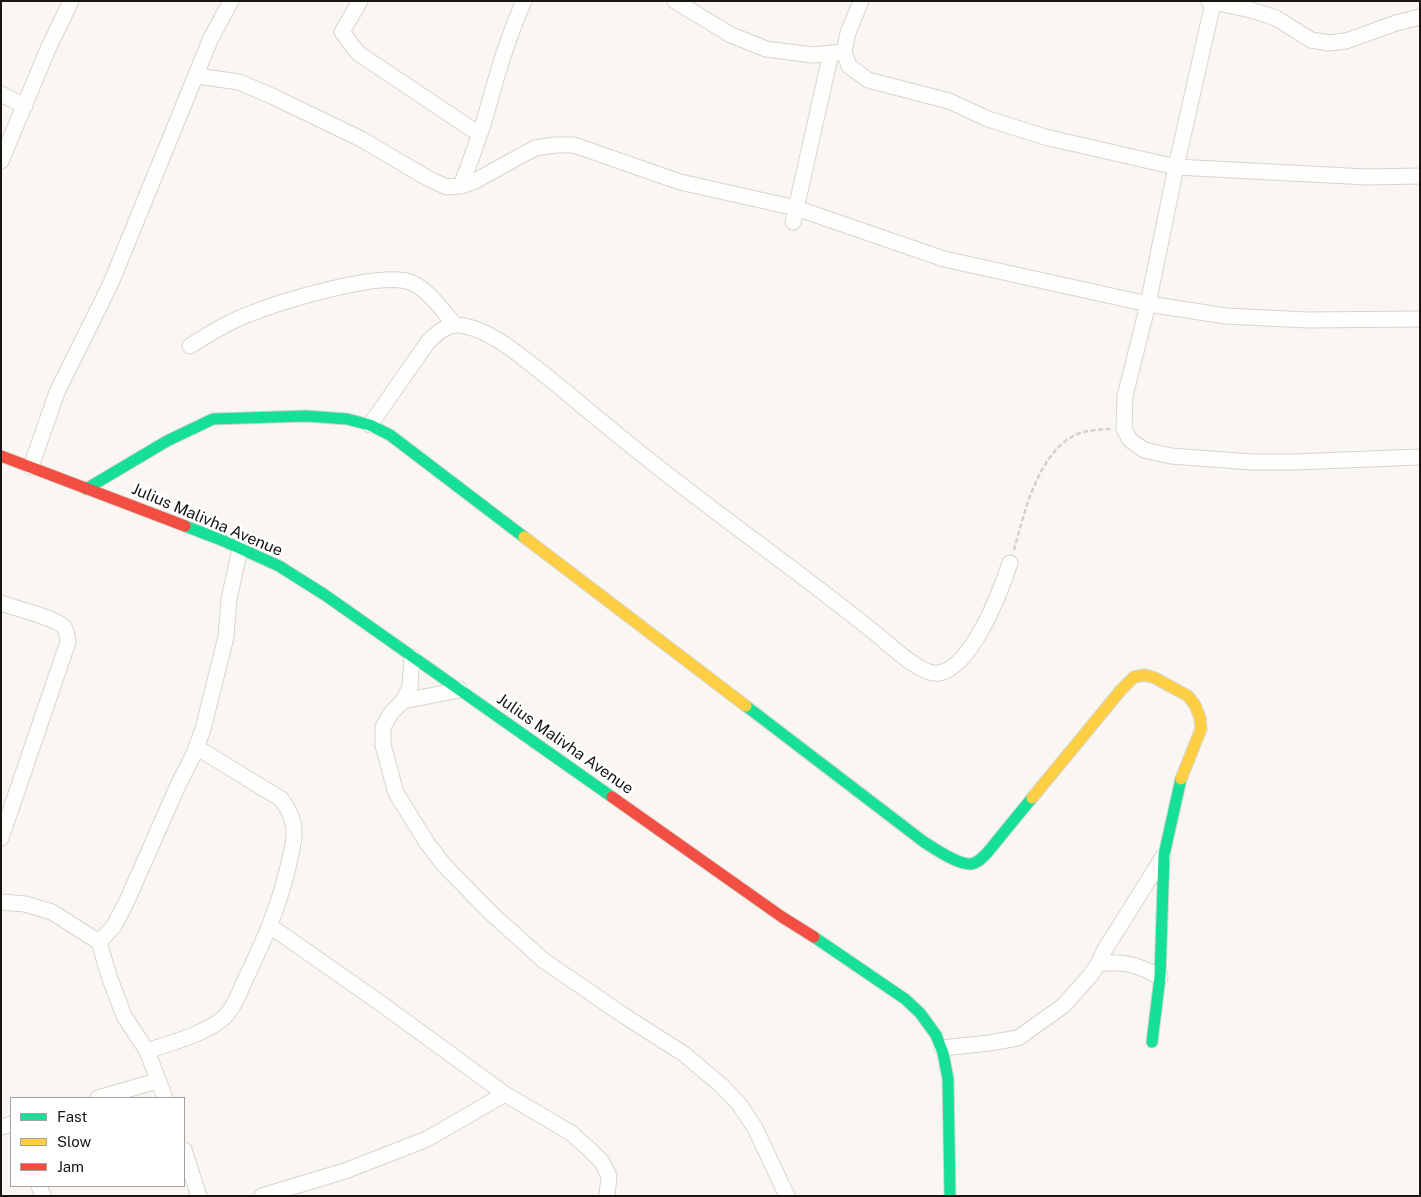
<!DOCTYPE html>
<html>
<head>
<meta charset="utf-8">
<style>
	body { margin:0 }
	#map { position:relative; width:1421px; height:1197px; overflow:hidden; background:#faf6f2; font-family:"Public Sans",sans-serif }
	canvas { display:block }
	.frame { position:absolute; inset:0; border:2px solid #181512; pointer-events:none }
	.legend { position:absolute; left:10px; top:1097px; width:175px; height:90px; box-sizing:border-box; background:#fff; border:1px solid #a3a1a0; margin:0; padding:6px 9px; list-style:none; font-size:15px; color:#181512 }
	.legend li { display:flex; align-items:center; gap:10px; height:25px }
	.legend b { width:25px; border:1px solid #a3a1a0 }
</style>
</head>
<body>
<div id="map">
<canvas width="1421" height="1197"></canvas>
<div class="frame"></div>
<ul class="legend">
<li><b style="height:6px;background:#16e098"></b>Fast</li>
<li><b style="height:6px;background:#ffcf43"></b>Slow</li>
<li><b style="height:6px;background:#f24e42"></b>Jam</li>
</ul>
</div>
<script>
const g = document.querySelector('canvas').getContext('2d');
g.lineJoin = 'round';
function strokePath(path, color, width, dash) { g.strokeStyle = color; g.lineWidth = width; g.lineCap = dash ? 'butt' : 'round'; g.setLineDash(dash || []); g.stroke(path); }
function write(font, color, halo, rows, align = 'center') {
  g.font = font + ' "Public Sans",sans-serif'; g.lineWidth = 5; g.setLineDash([]); g.textBaseline = 'middle'; g.strokeStyle = halo; g.fillStyle = color; for (const [text, x, y, turn = 0] of rows) {
    g.save(); g.translate(x, y); g.rotate((+turn || 0) * Math.PI / 180); g.textAlign = isNaN(turn) ? turn : align; if (halo) g.strokeText(text, 0, 0); g.fillText(text, 0, 0); g.restore();
  }
}
const path = new Path2D(`
	M1014,550C1024,514 1037,456 1073,436C1084,430 1098,430 1110,429`);
const street = new Path2D(`
	M360,1L342,32L358,53L479,134
	M675,1L731,35L766,49L813,55L844,52L849,66L868,80L949,101L988,119L1045,137L1176,167L1367,177L1420,176
	M1209,1L1251,10L1276,18L1311,40L1329,43L1346,41L1396,23L1420,17
	M1213,3L1176,167L1148,304L1125,396L1124,429L1130,440L1144,450L1171,456L1252,462H1294L1420,457
	M844,52L848,33L861,1
	M197,76L239,82L274,97L361,139L429,179L447,187L461,186L475,181L535,148L555,145H574L680,182L796,208L944,259L1148,304L1226,316L1307,320L1420,319
	M1,94L25,106
	M1,161L48,49L71,1
	M461,186C469,164 478,141 485,118C496,78 507,39 524,1
	M793,222L831,53
	M190,346C208,335 227,322 247,315C279,302 379,271 410,282C427,288 443,311 454,324
	M370,425L428,342C439,331 449,322 465,326C489,331 512,349 531,364C561,387 589,412 618,435C701,504 791,565 875,633C889,644 921,676 939,673C972,667 1000,593 1010,563
	M31,467L57,392L111,283L211,38L231,1
	M1,603C14,608 56,618 64,627C67,632 67,636 68,642L1,838
	M460,690L403,701L391,713L383,727V745L396,793L427,843L444,865L491,913L543,960L623,1015L684,1054L722,1086L739,1104L755,1128L787,1196
	M403,701L410,687L412,657
	M1,902L25,904L52,912L99,942L114,926L126,903L179,783L194,754L203,729L226,637L229,599L240,549
	M270,926L383,1005L505,1094L571,1133L590,1150L602,1162L609,1176L607,1196
	M99,942L109,976L124,1016L147,1051L165,1098
	M1098,964C1122,960 1139,965 1160,977
	M942,1048L989,1043L1018,1038L1063,1006L1090,976L1098,964L1104,951L1163,857
	M147,1051C170,1043 202,1035 221,1020C233,1011 240,991 246,978C264,940 278,909 288,867C290,858 293,847 294,837C295,822 290,811 281,799L196,747
	M98,1098L157,1081
	M1,1127L11,1124
	M184,1150L199,1196
	M39,1186L43,1196
	M262,1196L345,1171L427,1139L505,1094`);
const fast = new Path2D(`
	M86,489L167,441L213,419L306,416L347,419L370,425L390,435L524,537
	M185,526L224,541L279,566L325,595L612,797
	M746,706L924,842C935,849 958,865 971,864C978,863 982,858 987,853L1032,798
	M814,937L905,999L920,1013L936,1035L943,1053L948,1079L950,1196
	M1152,1042L1160,977L1164,855L1181,779`);
const slow = new Path2D(`
	M524,537L746,706
	M1032,798L1121,690L1134,677L1145,675L1155,678L1188,696L1195,705L1200,718L1201,729L1181,779`);
const jam = new Path2D(`
	M1,456L185,526
	M612,797L782,917L814,937`);
const streetNames = [
	["Julius Malivha Avenue",207,520,23],
	["Julius Malivha Avenue",565,744,35]
];
strokePath(street, '#d7d4d0', 17);
strokePath(fast, '#d7d4d0', 13);
strokePath(slow, '#d7d4d0', 13);
strokePath(jam, '#d7d4d0', 13);
strokePath(path, '#d3d1d0', 2.5, [5, 2.5]);
strokePath(street, '#fefefd', 15);
strokePath(fast, '#16e098', 11);
strokePath(slow, '#ffcf43', 11);
strokePath(jam, '#f24e42', 11);
write('16px', '#181512', '#fff', streetNames);
</script>
</body>
</html>
